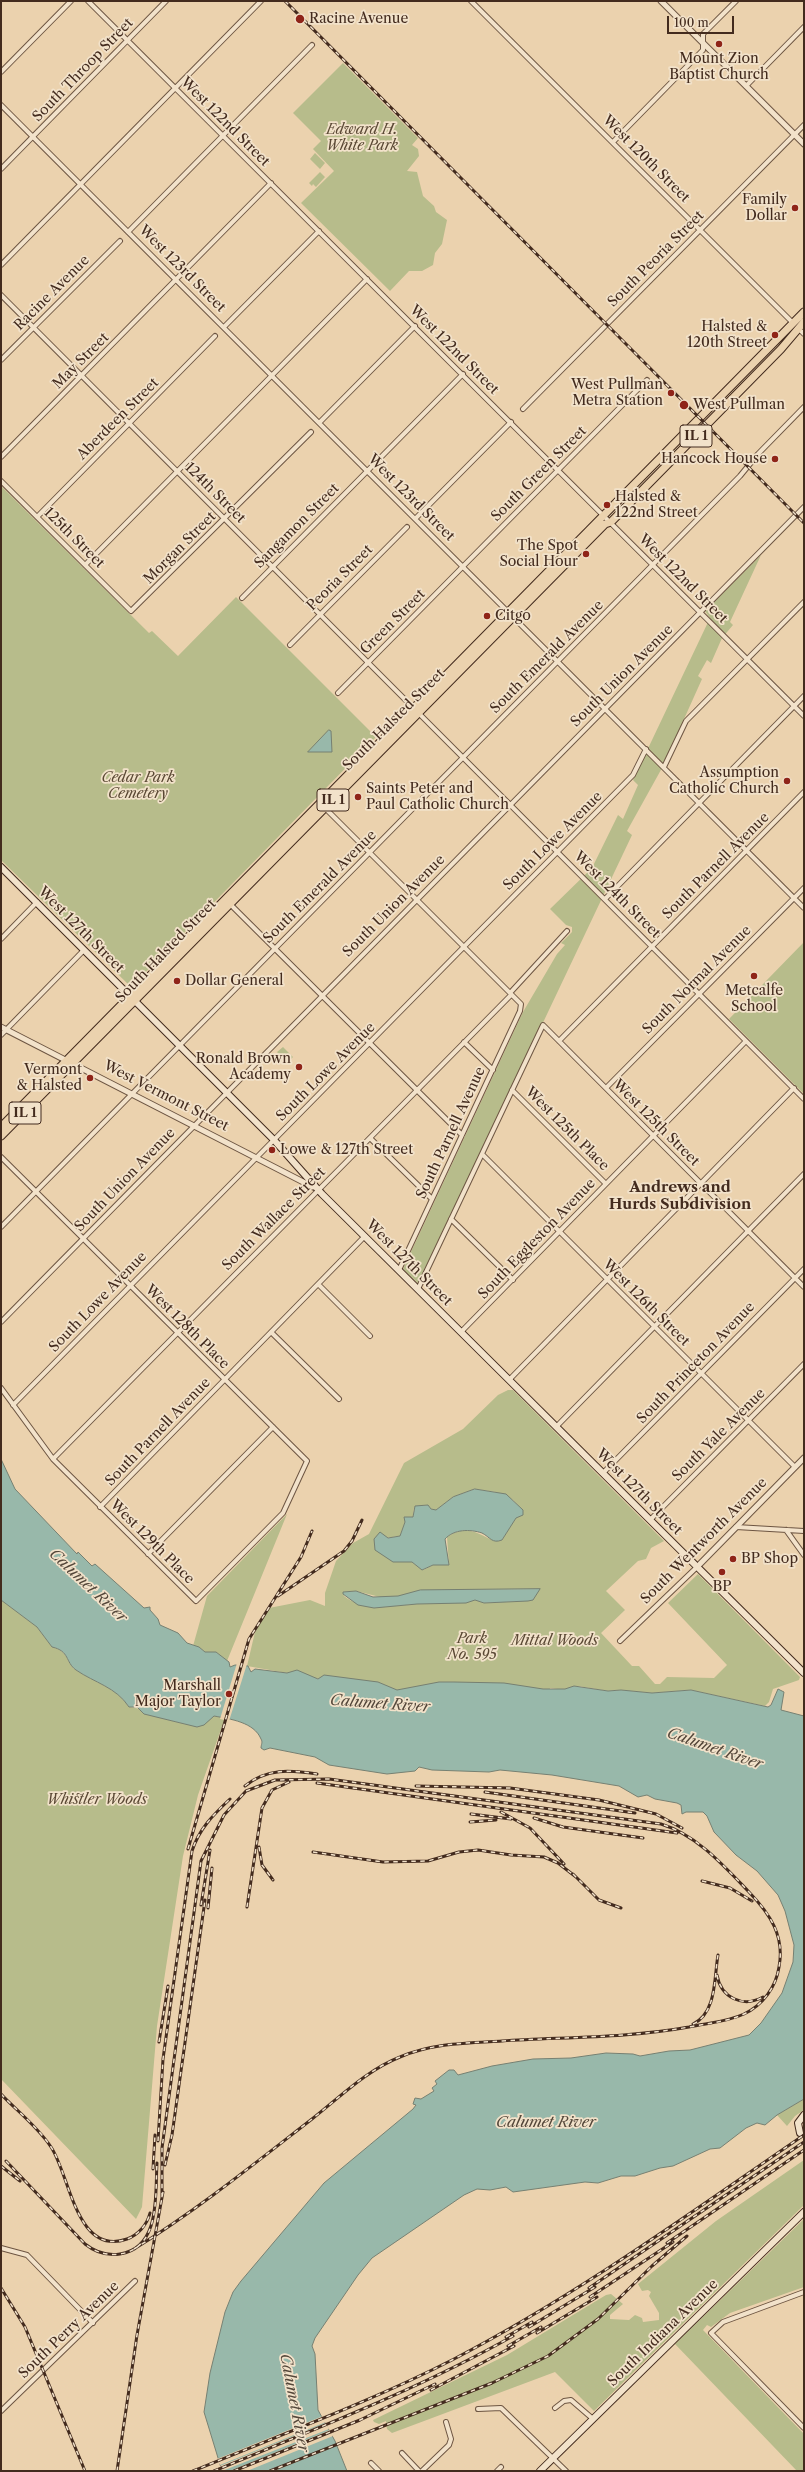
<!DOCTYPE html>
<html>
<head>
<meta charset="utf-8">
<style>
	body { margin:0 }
	#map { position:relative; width:805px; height:2472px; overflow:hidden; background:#ebd2ae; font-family:"Libre Caslon Text",serif }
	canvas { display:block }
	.frame { position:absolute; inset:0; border:2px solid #432b1e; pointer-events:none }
	.scale { position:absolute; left:667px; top:16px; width:67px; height:18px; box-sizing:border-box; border:2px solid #432b1e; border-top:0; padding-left:5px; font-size:12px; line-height:14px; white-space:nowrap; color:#432b1e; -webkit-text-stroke:3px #f2e2ca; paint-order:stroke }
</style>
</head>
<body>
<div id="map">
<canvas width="805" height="2472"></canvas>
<div class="frame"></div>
<div class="scale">100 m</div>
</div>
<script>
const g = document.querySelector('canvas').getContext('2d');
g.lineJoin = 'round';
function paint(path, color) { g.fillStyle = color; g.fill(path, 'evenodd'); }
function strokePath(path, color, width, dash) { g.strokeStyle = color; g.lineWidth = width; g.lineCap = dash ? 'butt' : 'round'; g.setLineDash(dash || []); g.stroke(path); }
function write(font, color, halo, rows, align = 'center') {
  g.font = font + ' "Libre Caslon Text",serif'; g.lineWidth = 3.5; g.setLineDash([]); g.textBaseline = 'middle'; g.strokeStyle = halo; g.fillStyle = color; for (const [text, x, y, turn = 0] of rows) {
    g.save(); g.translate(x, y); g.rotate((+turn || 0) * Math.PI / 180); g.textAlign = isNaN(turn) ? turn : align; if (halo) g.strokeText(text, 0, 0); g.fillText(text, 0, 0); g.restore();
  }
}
const green = new Path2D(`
	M343,63L418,138L412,145L418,149L419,156L407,171L417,172L423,196L434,206L436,212L447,220L442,244L435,253L433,265L422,271H409L390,291L301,203L334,171L313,149L321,141L293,113Z
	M315,153L325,163L320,169L310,159Z
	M320,172L325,177L316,187L313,184L312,186L309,183Z
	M1,486L149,633L152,631L178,656L236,597L376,737L136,982L130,986L1,860Z
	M761,555L730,622L733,625L722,638L711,663L707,660L698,676L702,679L662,768L627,831L632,835L419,1284L403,1269L523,1012L557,954L565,945L561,943L572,932V927L566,925L550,909L592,868L618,815L623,819L638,785L633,780L710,618L705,611Z
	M804,942V1094L729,1019Z
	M283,1047L293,1057L287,1063L277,1052Z
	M508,1390H513L664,1541L651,1548L646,1559L638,1561L606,1591L625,1610L601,1633L632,1666H639L655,1684H660L667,1677L714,1678L727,1665L668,1603L698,1574L800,1677L799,1680L773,1689L769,1702L765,1706L691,1690L652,1693L616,1690L608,1691L578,1686L565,1690L550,1688L549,1693L389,1691L247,1666L255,1632L269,1608L310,1600L325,1606V1593L336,1561L353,1543L369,1534L404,1463L463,1429L498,1395ZM475,1489L495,1492L513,1500L521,1509L502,1540C486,1545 474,1519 447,1537L449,1565H433L423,1570L412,1562L407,1561L380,1532L385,1538L400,1536L405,1522V1517H413L414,1508L426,1505L433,1510H436L453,1497ZM475,1590L539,1589V1590L516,1601L484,1603L463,1591ZM356,1591L412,1605C387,1604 366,1613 344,1596L343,1592Z
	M287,1514L227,1661L216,1652H205L199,1647L193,1646L207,1596Z
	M1,1600L37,1627L52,1647C70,1652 65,1662 76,1670C95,1683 116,1687 129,1707C156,1710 187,1737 214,1716L225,1718L198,1795L183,1856L157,2026L142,2207L136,2219L1,2079Z
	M804,2099V2110L795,2116L787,2126L777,2115Z
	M804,2160V2205L594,2411L555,2372L392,2433L387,2429L386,2421L379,2424L374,2422L373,2420L507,2355L606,2295L611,2294L623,2304L610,2315V2319L629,2320L635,2315L642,2318L643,2322L659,2320V2313L649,2296L651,2292L648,2290L642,2291L638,2284L716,2221Z
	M804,2219V2287L730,2313L711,2327L707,2325L703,2330L804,2434V2471H797L675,2344Z`);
const water = new Path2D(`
	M329,730L331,731L332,752H308Z
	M1,1459L15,1489L77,1554L78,1552L92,1566L95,1564L144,1608L150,1607V1610L158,1619L160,1625L178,1633L187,1643L199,1647L205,1652H216L229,1662L230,1667L235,1665L248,1666L251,1672L255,1669L287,1673L297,1670L318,1679L324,1675L378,1682L397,1690L439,1682H454L504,1683L543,1689H565L574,1686L608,1691L621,1690L652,1693L691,1690L768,1707L771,1705L778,1689L784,1692L781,1710L804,1716V2099L777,2115L765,2125L757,2123L746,2128L720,2148L710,2149L673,2166L660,2168L635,2176H621L598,2183L585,2182L513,2192L506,2187L490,2190L477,2189L464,2195L372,2258L358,2275L315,2338L312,2346L315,2354L318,2410L335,2441L347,2471H222L204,2412L210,2373L225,2312L233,2292L241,2281L324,2183L413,2109L416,2105L413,2104L415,2098L421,2099L434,2091L432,2088L437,2084L435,2081L449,2070H454L458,2075L492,2066L533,2059L571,2058L606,2053L633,2054L640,2056L669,2051L690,2050L749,2035L761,2023L782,1993L793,1962L794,1945L785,1911L778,1895L757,1871L736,1855L714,1832L707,1816L703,1812H686L682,1814L681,1805L677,1803L655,1799L647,1795L638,1797L619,1786L552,1775L500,1770L489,1772L432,1770L419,1767L415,1771L387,1774L329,1765L315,1757L270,1748L264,1750L261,1748C261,1745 263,1742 261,1739C254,1722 230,1719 214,1716L204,1725L197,1727L144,1714L137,1707H129C116,1687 95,1683 76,1670C65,1662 70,1651 52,1647L37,1627L1,1600Z
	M475,1489L506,1494L523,1510V1515L516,1518L502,1540C492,1544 490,1537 482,1533C470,1529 454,1529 445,1539L449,1565H433L422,1570L412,1562H393L375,1550L374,1539L380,1532L388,1538L400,1536L405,1522L404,1517H413L415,1506L428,1505L431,1509L436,1510L453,1497Z
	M540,1589L533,1600L528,1601L484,1603L475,1600L466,1603L417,1604L374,1608L358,1605L343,1594V1592L356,1591L373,1597L398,1596L420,1590Z`);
const pier = new Path2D(`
	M237,1663L247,1664L229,1721L220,1719Z
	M323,2416L326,2422L220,2465L217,2459Z
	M326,2423L329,2429L222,2471L220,2466Z
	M330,2430L333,2436L247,2471H230Z
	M338,2443V2445L274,2471H267Z`);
const minor = new Path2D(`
	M88,1L804,716
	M471,1L793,323
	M1,72L71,1
	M746,86L804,27
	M1,105L804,908
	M613,142L703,50V34L736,1
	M1,169L166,1
	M128,232L312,45
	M1,265L261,1
	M1,295L804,1099
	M224,327L319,231
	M798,328L804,334
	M1,360L120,241
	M523,409L804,125
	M320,422L415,326
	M1,457L271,183
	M1,481L131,611L311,432
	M37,517L215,336
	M416,518L511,422
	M85,565L367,279
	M242,598L463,374
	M290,645L407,527
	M338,693L647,380
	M664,767L686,721L804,602
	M324,807L521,1004L520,1011L399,1270
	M605,899L804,696
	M230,904L462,1135
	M1,939L37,902
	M510,993L567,931
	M1,1035L84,950
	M559,1041L804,792
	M464,1042L493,1070
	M606,1088L804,888
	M512,1090L606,1184
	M370,1138L432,1199
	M482,1154L795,1467
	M1,1157L307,1461L283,1513L196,1601L53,1459L1,1388
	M451,1219L513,1280
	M1,1227L740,476L758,454L804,407
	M318,1284L370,1336
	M418,1289L543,1025L804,1287
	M1,1322L804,507
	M271,1332L339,1399
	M461,1332L746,1041
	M509,1380L794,1088
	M13,1405L633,775L646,749
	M556,1427L804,1174
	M53,1459L511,995
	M603,1473L804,1269
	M100,1507L365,1236
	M650,1520L804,1364
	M736,1527L804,1531
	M786,1530L804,1555
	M148,1554L273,1427
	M620,1641L697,1567
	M1,2248L27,2255L93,2323
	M804,2292L723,2322L711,2333L804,2428
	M555,2408L564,2401L571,2400L593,2419
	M478,2409L501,2408L566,2471
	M1,2411L135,2281
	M402,2453L419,2471
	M371,2463L379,2471
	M422,2471L449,2445L451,2439L446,2422
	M497,2471L501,2467`);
const tertiary = new Path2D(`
	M661,1L804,144
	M1,1027L313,1187
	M697,1567L804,1458`);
const secondary = new Path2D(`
	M1,867L274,1140L322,1194L804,1673
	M800,2133L798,2123L804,2115
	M540,2471L804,2212`);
const primary = new Path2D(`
	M1,1127L804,312
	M1,1136L605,524L611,522L781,349L804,322`);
const rail = new Path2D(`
	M285,1L804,523
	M278,1596L344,1551L352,1541L362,1520
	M317,1783L677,1833
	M245,1786C267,1768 290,1770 317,1774
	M416,1786L510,1788L599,1800L656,1814L682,1828
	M485,1792L635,1813
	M501,1812L530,1828L564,1864
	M471,1814L511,1819
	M534,1818L563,1827L643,1838
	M470,1822L496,1820
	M259,1847L262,1865L273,1880
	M188,1849L249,1639L301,1557L312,1531
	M313,1852L383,1862L428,1861L459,1852L478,1850L511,1855L544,1857L558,1863L576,1877
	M573,1874L599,1900L621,1908
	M702,1881L730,1888L752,1901
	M201,1905L210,1850
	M247,1907L262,1808L272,1790L289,1782
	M208,1908L212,1868
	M717,1975C721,1998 743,2008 763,1997
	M693,2024C717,2013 714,1977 718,1955
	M159,2042L168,1986
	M1,2094C17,2111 38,2127 51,2147C70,2175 76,2257 127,2239C138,2235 147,2225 150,2213
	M158,2141L163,2059L192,1851C199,1829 213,1815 230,1799
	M6,2161L85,2244C95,2252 107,2256 120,2254C161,2248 155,2194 157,2163
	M165,2165L172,2135L205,1900
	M1,2166L20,2181
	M153,2169L155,2135
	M667,2243L804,2150
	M134,2249C197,2210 254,2164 312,2119C340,2097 367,2070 400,2057C433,2043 467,2043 502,2041C564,2037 628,2038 689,2027C708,2023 727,2022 744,2014C763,2005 776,1987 779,1967C785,1936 770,1914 749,1892C724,1866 697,1835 661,1824L329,1779L275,1780L246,1791L224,1815L201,1861L162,2148V2198
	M1,2288L25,2327L85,2471
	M589,2288L804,2142
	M590,2297L673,2242
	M529,2327L595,2287
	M537,2333L597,2297
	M506,2337L532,2322
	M508,2346L541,2327
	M431,2390L514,2346
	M117,2471L137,2335L163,2192
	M193,2471C280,2435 370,2402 454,2359C577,2295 690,2213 804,2135
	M214,2471C315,2429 417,2390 513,2336
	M234,2471L360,2420L435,2384
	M270,2471L492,2383L548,2356L598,2319L652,2266L687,2236`);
const markers = [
	[300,19,5,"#8f2418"],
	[719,44,4,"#8f2418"],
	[795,208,4,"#8f2418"],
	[775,335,4,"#8f2418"],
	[671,393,4,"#8f2418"],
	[684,405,5,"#8f2418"],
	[775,459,4,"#8f2418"],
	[607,505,4,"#8f2418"],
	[586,554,4,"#8f2418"],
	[487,616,4,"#8f2418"],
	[787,781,4,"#8f2418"],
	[358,797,4,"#8f2418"],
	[754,976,4,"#8f2418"],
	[177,981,4,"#8f2418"],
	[299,1067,4,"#8f2418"],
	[90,1078,4,"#8f2418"],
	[272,1150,4,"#8f2418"],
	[733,1559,4,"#8f2418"],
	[722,1572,4,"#8f2418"],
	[229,1694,4,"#8f2418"]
];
const shields = [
	[696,436,32],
	[333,800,32],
	[25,1113,32]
];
const shieldNames = [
	["IL 1",696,436],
	["IL 1",333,800],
	["IL 1",25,1113]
];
const poiNames = [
	["Racine Avenue",309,19,"left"],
	["Mount Zion",719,59,"center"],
	["Baptist Church",719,75,"center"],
	["Family",787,200],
	["Dollar",787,216],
	["Halsted &",767,327],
	["120th Street",767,343],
	["West Pullman",663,385],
	["Metra Station",663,401],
	["West Pullman",693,405,"left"],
	["Hancock House",767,459],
	["Halsted &",615,497,"left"],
	["122nd Street",615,513,"left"],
	["The Spot",578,546],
	["Social Hour",578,562],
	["Citgo",495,616,"left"],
	["Assumption",779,773],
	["Catholic Church",779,789],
	["Saints Peter and",366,789,"left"],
	["Paul Catholic Church",366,805,"left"],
	["Dollar General",185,981,"left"],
	["Metcalfe",754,991,"center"],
	["School",754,1007,"center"],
	["Ronald Brown",291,1059],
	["Academy",291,1075],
	["Vermont",82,1070],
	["& Halsted",82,1086],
	["Lowe & 127th Street",280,1150,"left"],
	["BP Shop",741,1559,"left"],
	["BP",722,1587,"center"],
	["Marshall",221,1686],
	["Major Taylor",221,1702]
];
const streetNames = [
	["South Throop Street",83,70,-46],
	["West 122nd Street",225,122,45],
	["West 120th Street",646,159,45],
	["South Peoria Street",656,259,-45],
	["West 123rd Street",182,269,45],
	["Racine Avenue",52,293,-45],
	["West 122nd Street",454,350,45],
	["May Street",81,361,-45],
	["Aberdeen Street",118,419,-45],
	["South Green Street",539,474,-45],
	["124th Street",215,493,45],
	["West 123rd Street",411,498,45],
	["Sangamon Street",297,526,-45],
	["125th Street",74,538,45],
	["Morgan Street",180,548,-45],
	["Peoria Street",340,578,-45],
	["West 122nd Street",683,579,45],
	["Green Street",393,622,-45],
	["South Emerald Avenue",547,657,-45],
	["South Union Avenue",622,676,-45],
	["South Halsted Street",394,720,-45],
	["South Lowe Avenue",553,841,-45],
	["South Parnell Avenue",716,866,-45],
	["South Emerald Avenue",320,887,-45],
	["West 124th Street",617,895,45],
	["South Union Avenue",394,906,-45],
	["West 127th Street",81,930,45],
	["South Halsted Street",166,951,-46],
	["South Normal Avenue",697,980,-45],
	["South Lowe Avenue",326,1072,-45],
	["West Vermont Street",166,1096,27],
	["West 125th Street",656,1123,45],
	["West 125th Place",567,1129,45],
	["South Parnell Avenue",451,1133,-65],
	["South Union Avenue",125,1180,-46],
	["South Wallace Street",274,1219,-45],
	["South Eggleston Avenue",537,1239,-46],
	["West 127th Street",409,1263,45],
	["South Lowe Avenue",98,1302,-46],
	["West 126th Street",646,1303,45],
	["West 128th Place",187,1327,45],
	["South Princeton Avenue",696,1363,-46],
	["South Parnell Avenue",158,1432,-46],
	["South Yale Avenue",719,1435,-45],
	["West 127th Street",639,1492,45],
	["South Wentworth Avenue",704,1541,-45],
	["West 129th Place",152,1542,45],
	["South Perry Avenue",69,2330,-44],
	["South Indiana Avenue",663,2333,-44]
];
const parkNames = [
	["Edward H.",362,130],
	["White Park",362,146],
	["Cedar Park",138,778],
	["Cemetery",138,794],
	["Park",472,1639],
	["No. 595",472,1655],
	["Mittal Woods",555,1641],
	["Whistler Woods",97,1800]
];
const neighbourhoodNames = [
	["Andrews and",680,1188],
	["Hurds Subdivision",680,1205]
];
const waterNames = [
	["Calumet River",88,1586,43],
	["Calumet River",380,1704,4],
	["Calumet River",715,1749,19],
	["Calumet River",546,2123],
	["Calumet River",294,2403,79]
];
paint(green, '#b7bc8b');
paint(water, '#98b8aa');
strokePath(water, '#768072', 1);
paint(pier, '#ebd2ae');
strokePath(minor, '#6d5542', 6);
strokePath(tertiary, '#6d5542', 7);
strokePath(secondary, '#432b1e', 8);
strokePath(primary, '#432b1e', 9);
strokePath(minor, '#f2e2ca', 4);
strokePath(tertiary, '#f2e2ca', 5);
strokePath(secondary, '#f2e2ca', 6);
strokePath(primary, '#ebd2ae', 7);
strokePath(rail, '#432b1e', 3);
strokePath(rail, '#f2e2ca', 1.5, [4.5]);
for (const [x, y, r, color] of markers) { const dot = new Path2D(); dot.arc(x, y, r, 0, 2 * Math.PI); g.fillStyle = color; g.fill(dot); strokePath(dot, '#f2e2ca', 1.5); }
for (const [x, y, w] of shields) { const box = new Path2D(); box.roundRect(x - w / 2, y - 11, w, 22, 3); g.fillStyle = '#f2e2ca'; g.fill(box); strokePath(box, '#432b1e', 1); }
write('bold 13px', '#432b1e', null, shieldNames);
write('14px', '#432b1e', '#f2e2ca', poiNames, 'right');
write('14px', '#432b1e', '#f2e2ca', streetNames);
write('italic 14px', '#5a4834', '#f2e2ca', parkNames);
write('bold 15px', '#432b1e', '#f2e2ca', neighbourhoodNames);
write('italic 15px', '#54473a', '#f2e2ca', waterNames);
</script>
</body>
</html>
